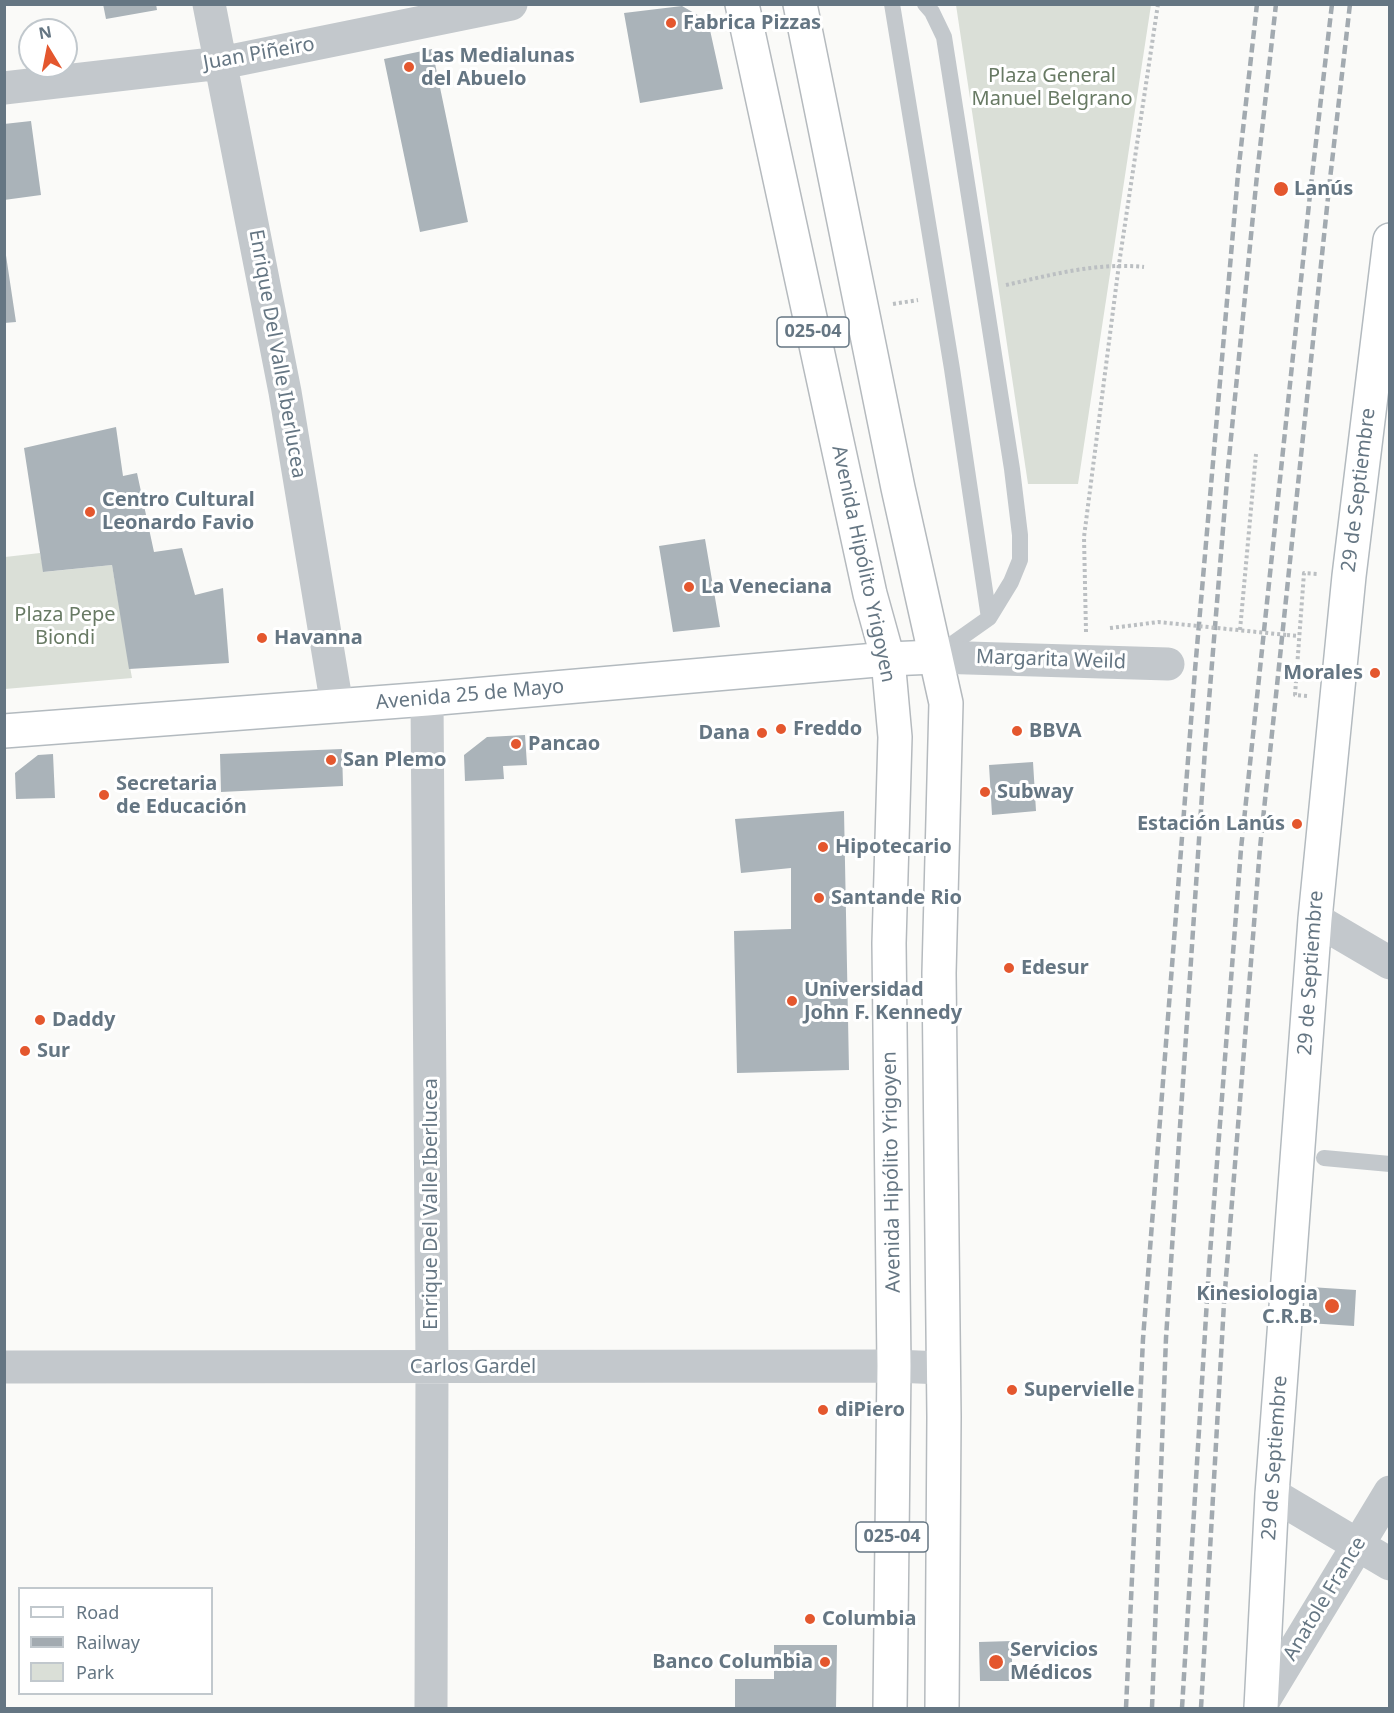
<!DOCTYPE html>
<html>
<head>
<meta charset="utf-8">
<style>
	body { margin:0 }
	#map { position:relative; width:1394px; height:1713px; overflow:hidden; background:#fafaf8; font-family:"Noto Sans",sans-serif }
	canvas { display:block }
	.frame { position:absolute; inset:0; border:6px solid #657683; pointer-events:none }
	.legend { position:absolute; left:18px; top:1587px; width:195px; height:108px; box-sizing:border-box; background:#fff; border:2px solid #c1c8cd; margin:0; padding:8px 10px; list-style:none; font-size:18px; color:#657683 }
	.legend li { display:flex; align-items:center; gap:12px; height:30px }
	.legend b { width:30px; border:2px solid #c1c8cd }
	.north { position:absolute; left:18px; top:18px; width:60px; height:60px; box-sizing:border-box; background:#fff; border:2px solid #c1c8cd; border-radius:50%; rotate:350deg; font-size:16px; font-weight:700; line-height:24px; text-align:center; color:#657683 }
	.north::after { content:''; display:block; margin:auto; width:21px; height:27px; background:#e4572e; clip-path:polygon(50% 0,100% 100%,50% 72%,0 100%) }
</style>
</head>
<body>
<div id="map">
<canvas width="1394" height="1713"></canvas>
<div class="frame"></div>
<ul class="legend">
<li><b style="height:8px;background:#fff"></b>Road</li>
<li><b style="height:8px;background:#a2aab0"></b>Railway</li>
<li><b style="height:16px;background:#dadfd7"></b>Park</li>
</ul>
<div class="north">N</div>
</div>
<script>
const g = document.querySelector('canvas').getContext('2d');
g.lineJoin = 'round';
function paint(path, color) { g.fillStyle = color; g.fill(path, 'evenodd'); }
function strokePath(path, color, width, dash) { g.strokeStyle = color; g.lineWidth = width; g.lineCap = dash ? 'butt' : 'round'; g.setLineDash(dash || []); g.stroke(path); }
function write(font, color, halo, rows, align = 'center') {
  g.font = font + ' "Noto Sans",sans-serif'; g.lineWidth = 6; g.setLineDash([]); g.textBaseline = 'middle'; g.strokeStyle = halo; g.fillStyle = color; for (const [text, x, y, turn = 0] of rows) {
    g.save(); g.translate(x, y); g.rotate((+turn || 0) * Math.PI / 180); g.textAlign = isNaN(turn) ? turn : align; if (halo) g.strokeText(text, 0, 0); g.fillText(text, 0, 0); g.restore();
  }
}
const green = new Path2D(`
	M956,5H1151L1078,484H1028Z
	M40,553L44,572L112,565L132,678L5,689V557Z`);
const building = new Path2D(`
	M103,4H156L157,10L106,19Z
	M682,6L708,21L723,89L640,103L624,13Z
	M432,49L468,222L420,232L384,59Z
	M31,121L41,195L4,200V124Z
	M4,242L16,322L4,323Z
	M116,427L123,476L137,473L154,552L182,548L195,595L223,588L229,663L129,669L112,565L43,572L24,448Z
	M705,539L720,627L673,632L659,546Z
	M525,735L527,765L503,766L504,779L465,781L464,755L487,737Z
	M342,749L343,786L221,792L220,754Z
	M53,754L55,798L16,799L15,773L38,755Z
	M1033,762L1036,811L992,815L989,765Z
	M844,811L849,1070L737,1073L734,931L791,929V868L741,873L735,819Z
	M1310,1287L1356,1290L1354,1326L1308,1323Z
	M1012,1641V1681H980L979,1642Z
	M774,1645H837L836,1708H735V1679H774Z`);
const path = new Path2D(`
	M1006,285C1051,275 1097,262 1144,267
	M893,304L918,300
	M1110,628L1128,626
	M1240,630L1256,454
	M1086,632L1084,537L1119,264L1158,4
	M1287,635L1299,636
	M1307,696L1295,695L1304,573L1318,574`);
const lane = new Path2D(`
	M892,4L952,369L989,618
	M925,4L932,12L944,37L1012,469L1020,535V560L1011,582L989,618L938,654
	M1324,1158L1390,1164`);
const street = new Path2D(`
	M209,4L285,392L337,706
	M4,88L221,63L511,4
	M935,657L1168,664
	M427,699L432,1367L431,1708
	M1315,919L1390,963
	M4,1367L894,1366L942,1368
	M1272,1494L1390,1564
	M1261,1705L1390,1492`);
const secondary = new Path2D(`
	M4,731L427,699L888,659L935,657
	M1261,1708L1272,1494L1315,919L1349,576L1390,240`);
const primary = new Path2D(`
	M742,4L870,594L888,659L895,737L889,943L894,1366L890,1708
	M800,4L898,488L946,703L939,973L944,1417L942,1708`);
const rail = new Path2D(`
	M1126,1708L1143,1339L1195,670L1238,174L1257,4
	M1152,1708L1166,1338L1205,749L1228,468L1257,175L1276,4
	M1182,1708L1209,1267L1241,849L1311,185L1332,4
	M1201,1708L1224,1303L1260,848L1329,188L1350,4`);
const pathBridge = new Path2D(`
	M1128,626L1158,622L1287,635`);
const markers = [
	[671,23,6,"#e4572e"],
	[409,67,6,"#e4572e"],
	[1281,189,8,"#e4572e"],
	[90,512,6,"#e4572e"],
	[689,587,6,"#e4572e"],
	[262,638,6,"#e4572e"],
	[1375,673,6,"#e4572e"],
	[781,729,6,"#e4572e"],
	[1017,731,6,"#e4572e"],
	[762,733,6,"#e4572e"],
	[516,744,6,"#e4572e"],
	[331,760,6,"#e4572e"],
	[985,792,6,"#e4572e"],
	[104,795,6,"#e4572e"],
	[1297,824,6,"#e4572e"],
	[823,847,6,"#e4572e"],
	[819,898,6,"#e4572e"],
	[1009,968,6,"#e4572e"],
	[792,1001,6,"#e4572e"],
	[40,1020,6,"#e4572e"],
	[25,1051,6,"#e4572e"],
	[1332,1306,8,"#e4572e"],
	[1012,1390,6,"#e4572e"],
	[823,1410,6,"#e4572e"],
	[810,1619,6,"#e4572e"],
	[825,1662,6,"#e4572e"],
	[996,1662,8,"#e4572e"]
];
const shields = [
	[813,332,72],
	[892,1537,72]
];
const shieldNames = [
	["025-04",813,332],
	["025-04",892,1537]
];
const poiNames = [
	["Fabrica Pizzas",683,23],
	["Las Medialunas",421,56],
	["del Abuelo",421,79],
	["Lanús",1294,189],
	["Centro Cultural",102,500],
	["Leonardo Favio",102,523],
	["La Veneciana",701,587],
	["Havanna",274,638],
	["Morales",1363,673,"right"],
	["Freddo",793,729],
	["BBVA",1029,731],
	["Dana",750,733,"right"],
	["Pancao",528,744],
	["San Plemo",343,760],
	["Secretaria",116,784],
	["de Educación",116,807],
	["Subway",997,792],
	["Estación Lanús",1285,824,"right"],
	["Hipotecario",835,847],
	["Santande Rio",831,898],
	["Edesur",1021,968],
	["Universidad",804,990],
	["John F. Kennedy",804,1013],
	["Daddy",52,1020],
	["Sur",37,1051],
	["Kinesiologia",1318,1294,"right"],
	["C.R.B.",1318,1317,"right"],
	["Supervielle",1024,1390],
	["diPiero",835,1410],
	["Columbia",822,1619],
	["Servicios",1010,1650],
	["Médicos",1010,1673],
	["Banco Columbia",813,1662,"right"]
];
const streetNames = [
	["Juan Piñeiro",259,54,-10],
	["Enrique Del Valle Iberlucea",277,354,80],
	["29 de Septiembre",1359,490,-83],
	["Avenida Hipólito Yrigoyen",863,564,78],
	["Margarita Weild",1051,660,2],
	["Avenida 25 de Mayo",470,695,-5],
	["29 de Septiembre",1311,973,-86],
	["Avenida Hipólito Yrigoyen",892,1172,-91],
	["Enrique Del Valle Iberlucea",431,1204,-90],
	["Carlos Gardel",473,1367],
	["29 de Septiembre",1275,1458,-86],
	["Anatole France",1325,1599,-59]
];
const parkNames = [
	["Plaza General",1052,76],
	["Manuel Belgrano",1052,99],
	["Plaza Pepe",65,615],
	["Biondi",65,638]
];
paint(green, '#dadfd7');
paint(building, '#aab3b9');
strokePath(secondary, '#b3babf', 36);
strokePath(primary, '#b5babe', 36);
strokePath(path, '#bbbfc2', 4, [3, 3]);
strokePath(lane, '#c3c8cc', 16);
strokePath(street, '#c3c8cc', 33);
strokePath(secondary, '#fff', 33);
strokePath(primary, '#fff', 33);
strokePath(rail, '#a2aab0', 4.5, [9, 4.5]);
strokePath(pathBridge, '#bbbfc2', 4, [3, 3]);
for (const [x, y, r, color] of markers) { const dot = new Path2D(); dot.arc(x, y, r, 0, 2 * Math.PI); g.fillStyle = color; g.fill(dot); strokePath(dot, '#fff', 2); }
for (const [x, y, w] of shields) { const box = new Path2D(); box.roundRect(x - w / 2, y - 15, w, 30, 4.5); g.fillStyle = '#fff'; g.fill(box); strokePath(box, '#657683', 1.5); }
write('bold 18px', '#657683', null, shieldNames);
write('bold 20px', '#657683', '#fff', poiNames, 'left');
write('20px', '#657683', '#fff', streetNames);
write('20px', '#687a64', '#fff', parkNames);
</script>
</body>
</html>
